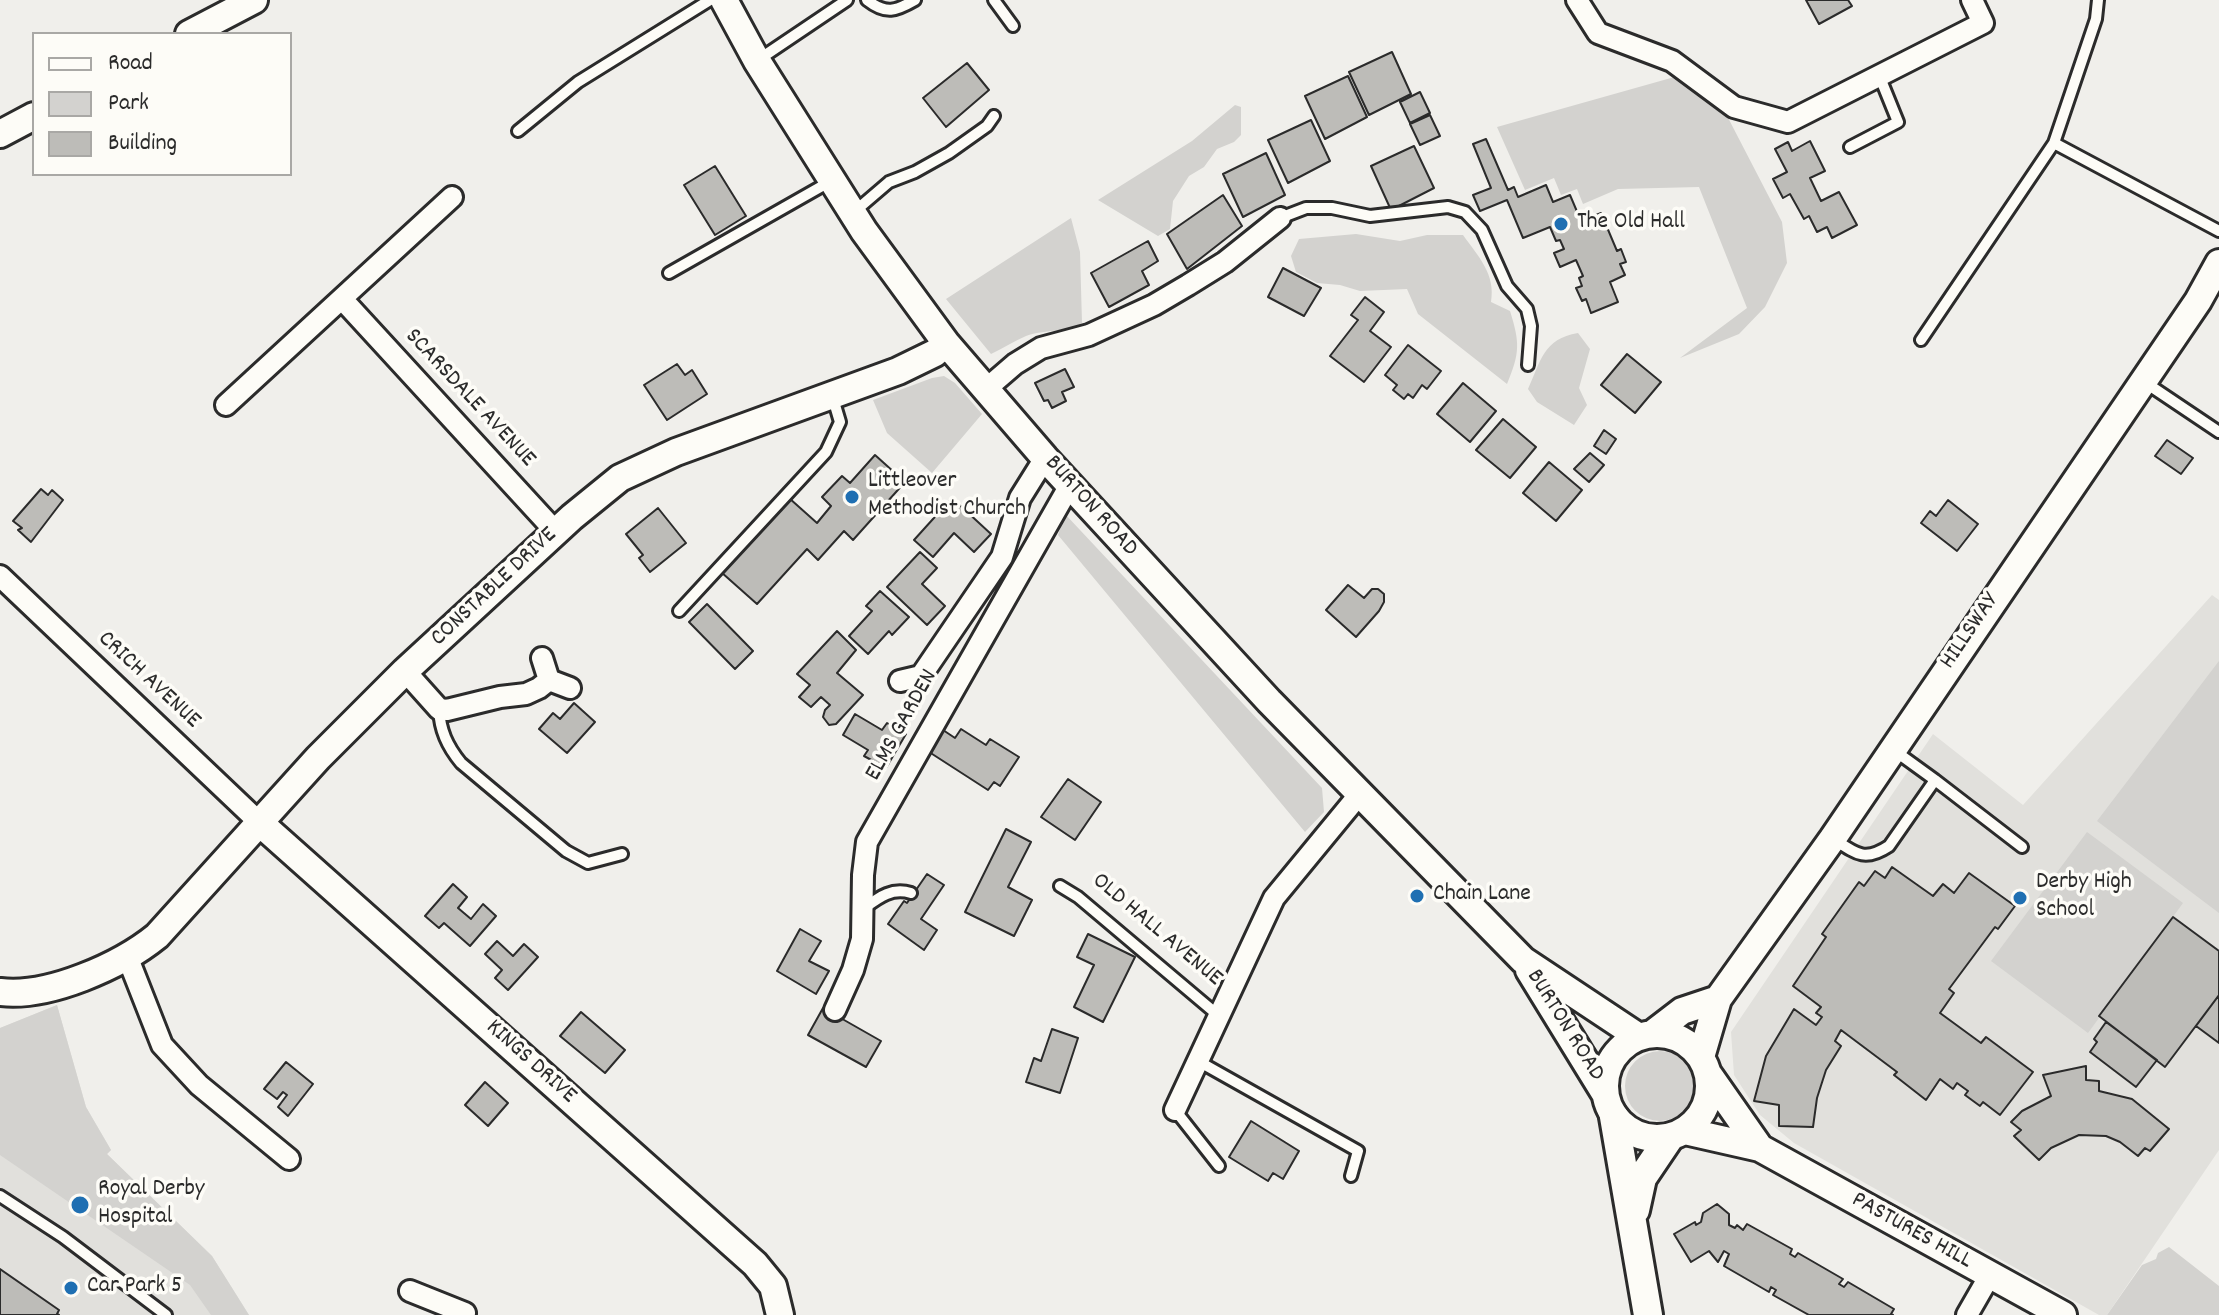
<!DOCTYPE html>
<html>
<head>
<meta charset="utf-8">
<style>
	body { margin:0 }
	#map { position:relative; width:2219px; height:1315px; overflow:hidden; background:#f0efeb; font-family:Dekko,sans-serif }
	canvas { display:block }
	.legend { position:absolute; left:32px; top:32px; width:260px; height:144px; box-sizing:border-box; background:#fdfcf7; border:2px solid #a9a8a5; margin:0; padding:10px 14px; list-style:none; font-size:24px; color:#2b2b2b }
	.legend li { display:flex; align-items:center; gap:16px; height:40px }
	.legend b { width:40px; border:2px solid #a9a8a5 }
</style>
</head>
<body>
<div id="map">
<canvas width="2219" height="1315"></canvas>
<ul class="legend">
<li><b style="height:10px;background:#fdfcf7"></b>Road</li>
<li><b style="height:22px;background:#d3d2cf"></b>Park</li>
<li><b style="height:22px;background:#bdbcb8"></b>Building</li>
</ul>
</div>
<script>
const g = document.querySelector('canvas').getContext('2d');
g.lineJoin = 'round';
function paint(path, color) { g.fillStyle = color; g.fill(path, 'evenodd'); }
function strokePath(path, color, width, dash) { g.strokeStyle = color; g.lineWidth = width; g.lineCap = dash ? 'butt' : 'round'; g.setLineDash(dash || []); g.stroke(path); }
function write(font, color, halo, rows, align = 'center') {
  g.font = font + ' Dekko,sans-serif'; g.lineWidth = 7; g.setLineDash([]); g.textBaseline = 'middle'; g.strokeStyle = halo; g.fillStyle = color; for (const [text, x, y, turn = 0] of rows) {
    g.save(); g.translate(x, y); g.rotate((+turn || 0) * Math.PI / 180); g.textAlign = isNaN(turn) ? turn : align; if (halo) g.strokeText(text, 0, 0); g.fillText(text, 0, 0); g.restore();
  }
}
const built = new Path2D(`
	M2212,595L2219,600V1150L2107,1315H2099L1794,1143L1760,1115L1734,1075L1731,1032L1933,734L2023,805Z
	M57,1005L86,1107L111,1150L107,1154L212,1256L249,1315H0V1028Z`);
const green = new Path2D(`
	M1678,76L1724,110L1782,222L1787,263L1765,307L1739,334L1680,358L1747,308L1699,187L1618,189L1583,204L1577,189L1561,195L1554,178L1525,190L1497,127Z
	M1235,105L1241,107V135L1234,142L1217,149L1204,167L1189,176L1173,201L1170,229L1158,236L1098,200L1192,141Z
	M1071,218L1080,252L1082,323C1063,333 1046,329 1026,336C1014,341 1002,349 991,354L946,299Z
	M1356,234L1400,241L1427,235H1463C1478,256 1496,274 1491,302L1510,311C1520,343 1520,353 1507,384L1418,314L1407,289L1360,291L1340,285L1317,283L1296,272L1291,256L1299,239Z
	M1578,333L1590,349L1579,388L1587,405L1574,425L1537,402L1528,389C1541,361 1543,339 1578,333Z
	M944,376L955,383L982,414L932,473L887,433L873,400L932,378Z
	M1065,514L1322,788L1324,812L1305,832L1058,535Z
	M2219,661V913L2097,821Z
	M2087,832L2183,903L2088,1033L1991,961Z
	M57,1005L86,1107L111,1150L107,1154L212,1256L249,1315H211L190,1285L0,1155V1028Z
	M1625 1086a35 35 0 1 1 70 0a35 35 0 1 1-70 0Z
	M2169,1247L2219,1286V1315H2107L2142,1265L2156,1259L2158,1253Z`);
const building = new Path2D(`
	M1806,0H1848L1852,6L1819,24Z
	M1392,52L1411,94L1369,115L1349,72Z
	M967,63L989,90L946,127L923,98Z
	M1348,76L1367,117L1325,139L1305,96Z
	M1420,92L1430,113L1410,123L1400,102Z
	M1430,115L1440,136L1420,145L1410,124Z
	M1311,120L1330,161L1288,183L1268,140Z
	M1486,139L1508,190L1514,187L1518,197L1546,185L1553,202L1570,195L1581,221L1601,213L1617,251L1621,249L1626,262L1620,264L1625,275L1610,282L1618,302L1591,313L1586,299L1582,301L1576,288L1582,286L1579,278L1583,276L1576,260L1560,267L1554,253L1564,249L1560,240L1556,241L1550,227L1523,238L1507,200L1480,211L1473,195L1491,188L1473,144Z
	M1810,141L1825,171L1810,178L1821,201L1839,192L1857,225L1832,238L1827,227L1817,232L1809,216L1804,219L1790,194L1783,198L1773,179L1787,172L1775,149L1788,142L1792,151Z
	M1414,146L1434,188L1391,210L1371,166Z
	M1266,153L1285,195L1243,217L1223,174Z
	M715,166L746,216L715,235L684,185Z
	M1223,195L1242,226L1187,269L1167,234Z
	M1148,241L1158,261L1142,271L1149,285L1109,307L1091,273Z
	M1283,268L1321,288L1304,316L1268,297Z
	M1365,297L1384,312L1370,331L1391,347L1364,382L1330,356L1358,320L1351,315Z
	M1408,345L1441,371L1427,389L1422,385L1413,398L1408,394L1404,399L1393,390L1397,385L1385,375Z
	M1627,354L1661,382L1635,413L1601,385Z
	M677,364L685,375L692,370L707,394L667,420L644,385Z
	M1065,369L1074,387L1062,392L1066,401L1052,408L1048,400L1044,401L1035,383Z
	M1463,383L1496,411L1470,442L1437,414Z
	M1503,419L1536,447L1510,478L1476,450Z
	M1604,430L1616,439L1606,454L1594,446Z
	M2167,440L2193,458L2181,474L2155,456Z
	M1590,453L1604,465L1589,482L1574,469Z
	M875,455L905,482L853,540L844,531L818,560L807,549L757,604L721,572L789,498L817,523L831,506L822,497L842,476L850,483Z
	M1549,462L1582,490L1556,521L1523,493Z
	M41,489L48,495L52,490L63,500L31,542L18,530L22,528L13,521Z
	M952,498L991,534L974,552L954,533L933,557L914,540Z
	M1948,500L1978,524L1957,551L1921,523L1930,511L1936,516Z
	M658,508L686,543L650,572L639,558L643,555L626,534Z
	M920,552L937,568L922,584L945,606L927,625L887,587Z
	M1348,585L1364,598L1372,589H1378L1384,594V602L1379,611L1356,637L1326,610Z
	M880,591L909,617L892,635L889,631L868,654L849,636L872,611L866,606Z
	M707,604L753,651L735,669L689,622Z
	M837,631L856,650L837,673L863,695L836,724L829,725L823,717L825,710L830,705L821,697L811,707L799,697L810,685L797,674Z
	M574,703L595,722L567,753L539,729L553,713L560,719Z
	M855,714L882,730L887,723L906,734L886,768L864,756L868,750L843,735Z
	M940,728L955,738L961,729L986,745L990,739L1019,757L1000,786L994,782L988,790L926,750Z
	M1068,779L1101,802L1075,840L1041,817Z
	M1006,829L1031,842L1008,887L1032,900L1014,936L965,912Z
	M1892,867L1933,896L1943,884L1954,893L1969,873L2015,906L1998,929L1995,927L1949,989L1954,993L1940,1013L1981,1043L1986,1037L2033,1072L2000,1115L1983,1102L1980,1106L1965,1095L1968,1091L1957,1083L1953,1089L1940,1079L1926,1100L1894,1075L1897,1072L1841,1030L1835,1041L1841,1046L1826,1070L1817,1098L1813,1127L1779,1126V1105L1754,1101L1766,1056L1794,1009L1816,1025L1822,1017L1816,1013L1821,1007L1793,986L1826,937L1822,934L1859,882L1864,886L1875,871L1885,878Z
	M927,874L944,885L921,919L937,930L924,950L888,924L904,901L907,903Z
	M453,884L467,897L458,908L471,919L483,904L496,916L470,946L444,923L439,928L425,916Z
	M2173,917L2219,951V995L2165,1067L2099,1016Z
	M800,929L821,941L809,961L829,971L816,994L777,971Z
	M1088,934L1135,957L1103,1022L1074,1007L1094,965L1077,957Z
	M497,941L513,956L524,944L538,957L508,990L495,978L502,970L485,954Z
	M2219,995V1043L2196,1026Z
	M823,1008L881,1041L866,1067L808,1035Z
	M581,1012L625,1050L605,1073L560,1036Z
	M2106,1022L2157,1060L2136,1087L2090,1052L2097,1042L2094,1039Z
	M1052,1029L1078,1038L1060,1093L1026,1082L1034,1058L1041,1061Z
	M286,1062L313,1084L288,1116L278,1107L287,1095L283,1092L277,1099L264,1089Z
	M2086,1066V1080L2099,1081V1091L2132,1099L2169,1129L2150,1151L2145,1148L2138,1156L2120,1142L2106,1136L2079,1135L2051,1148L2039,1160L2014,1136L2021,1130L2011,1122L2022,1111L2051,1096L2043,1075Z
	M485,1082L508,1103L488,1126L465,1105Z
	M1251,1121L1299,1151L1283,1179L1273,1173L1268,1181L1229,1157Z
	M1717,1204L1729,1214V1225L1735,1228L1737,1225L1743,1230L1747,1224L1792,1249L1790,1254L1795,1257L1798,1253L1843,1279L1839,1284L1844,1287L1848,1282L1894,1309L1891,1314L1893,1315H1809L1773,1295L1776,1290L1771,1287L1769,1292L1724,1266L1729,1254L1724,1251L1718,1262L1709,1251L1691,1262L1674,1234L1695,1222L1696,1225L1701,1222L1703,1213Z
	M0,1269L59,1310L57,1314L59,1315H0Z`);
const service = new Path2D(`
	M867,0C886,15 896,11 915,0
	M994,0L1013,26
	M758,60L847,0
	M518,131L578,82L710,0
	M2054,143L2219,231
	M1850,147L1898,122L1879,75
	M854,212L889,182L915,172L949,153L987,126L994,116
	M1280,218L1306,208H1332L1370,216L1448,207L1465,212L1482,230L1507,286L1527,309L1531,326L1528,365
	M669,273L831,181
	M1921,340L2054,143L2096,19L2098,0
	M2143,381L2219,432
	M679,611L826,452L840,422L832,395
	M439,709C440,730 447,746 461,763L566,851L588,863L622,854
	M1935,780L2022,847
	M1834,839C1856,854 1865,862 1889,846L1935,780L1895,751
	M1060,886L1078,897L1219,1016
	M863,909C878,898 891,887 911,893
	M1198,1061L1358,1151L1351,1176
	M1175,1110L1219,1166
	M0,1196L63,1237L166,1315`);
const minor = new Path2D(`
	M1577,0L1598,33L1672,61L1734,107L1788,122L1983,23L1972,0
	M343,300L556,532
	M986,389L1015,364L1041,348L1089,335L1154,305L1188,285L1225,262L1280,218
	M226,405L452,197
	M0,576L261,824
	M542,658L549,680L570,688
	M405,671L439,709L447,710L500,697L526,694L539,688L549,680
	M900,681L921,676L1002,557L1020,498L1045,458
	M127,956L162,1045L199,1085L289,1159
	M835,1010L853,970L862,939L863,875L867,842L1070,485
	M1175,1110L1274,898L1358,796
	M410,1291L465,1313
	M1967,1315L1990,1275`);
const tertiary = new Path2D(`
	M724,0L757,61L864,231L946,343L1045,458L1269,701L1523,960L1639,1037
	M189,34L254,0
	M0,134L34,116
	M261,824L755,1264L773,1286L780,1315
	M1529,970L1604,1092
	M0,992C48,998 120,966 157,936L318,758L405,671L572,517L620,478L676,452L898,371L935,353L946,343
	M1605 1086a52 52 0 1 1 104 0a52 52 0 1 1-104 0Z
	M1652,1034L1682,1011L1718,999
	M1701,1057L1718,999L1833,838L2198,301L2219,263
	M1709,1075L1760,1148
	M1685,1131L1760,1148L2063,1315`);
const secondary = new Path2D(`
	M1614,1117L1648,1315
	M1635,1210L1642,1178L1669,1138`);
const markers = [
	[1561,224,8,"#1f6fb2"],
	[852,497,8,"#1f6fb2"],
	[1417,896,8,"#1f6fb2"],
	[2020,898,8,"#1f6fb2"],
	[80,1205,10,"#1f6fb2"],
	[71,1288,8,"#1f6fb2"]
];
const poiNames = [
	["The Old Hall",1577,224],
	["Littleover",868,483],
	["Methodist Church",868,511],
	["Derby High",2036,884],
	["School",2036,912],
	["Chain Lane",1433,896],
	["Royal Derby",98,1191],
	["Hospital",98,1219],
	["Car Park 5",87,1288]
];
const streetNames = [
	["SCARSDALE AVENUE",469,399,47],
	["BURTON ROAD",1090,507,48],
	["CONSTABLE DRIVE",495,588,-43],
	["HILLSWAY",1971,632,-56],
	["CRICH AVENUE",148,681,43],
	["ELMS GARDEN",903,726,-61],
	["OLD HALL AVENUE",1156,931,40],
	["BURTON ROAD",1564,1026,58],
	["KINGS DRIVE",530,1063,42],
	["PASTURES HILL",1911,1232,29]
];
paint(built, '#e1e0dc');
paint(green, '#d3d2cf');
paint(building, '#bdbcb8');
strokePath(building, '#2b2b2b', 2);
strokePath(service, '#2b2b2b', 16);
strokePath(minor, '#2b2b2b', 26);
strokePath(tertiary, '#2b2b2b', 32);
strokePath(secondary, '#2b2b2b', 34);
strokePath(service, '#fdfcf7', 10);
strokePath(minor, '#fdfcf7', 20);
strokePath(tertiary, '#fdfcf7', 26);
strokePath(secondary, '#fdfcf7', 28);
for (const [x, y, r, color] of markers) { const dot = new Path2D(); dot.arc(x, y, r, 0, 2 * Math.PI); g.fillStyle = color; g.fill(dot); strokePath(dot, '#fdfcf7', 3); }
write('24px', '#2b2b2b', '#fdfcf7', poiNames, 'left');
write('24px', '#2b2b2b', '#fdfcf7', streetNames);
</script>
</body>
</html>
